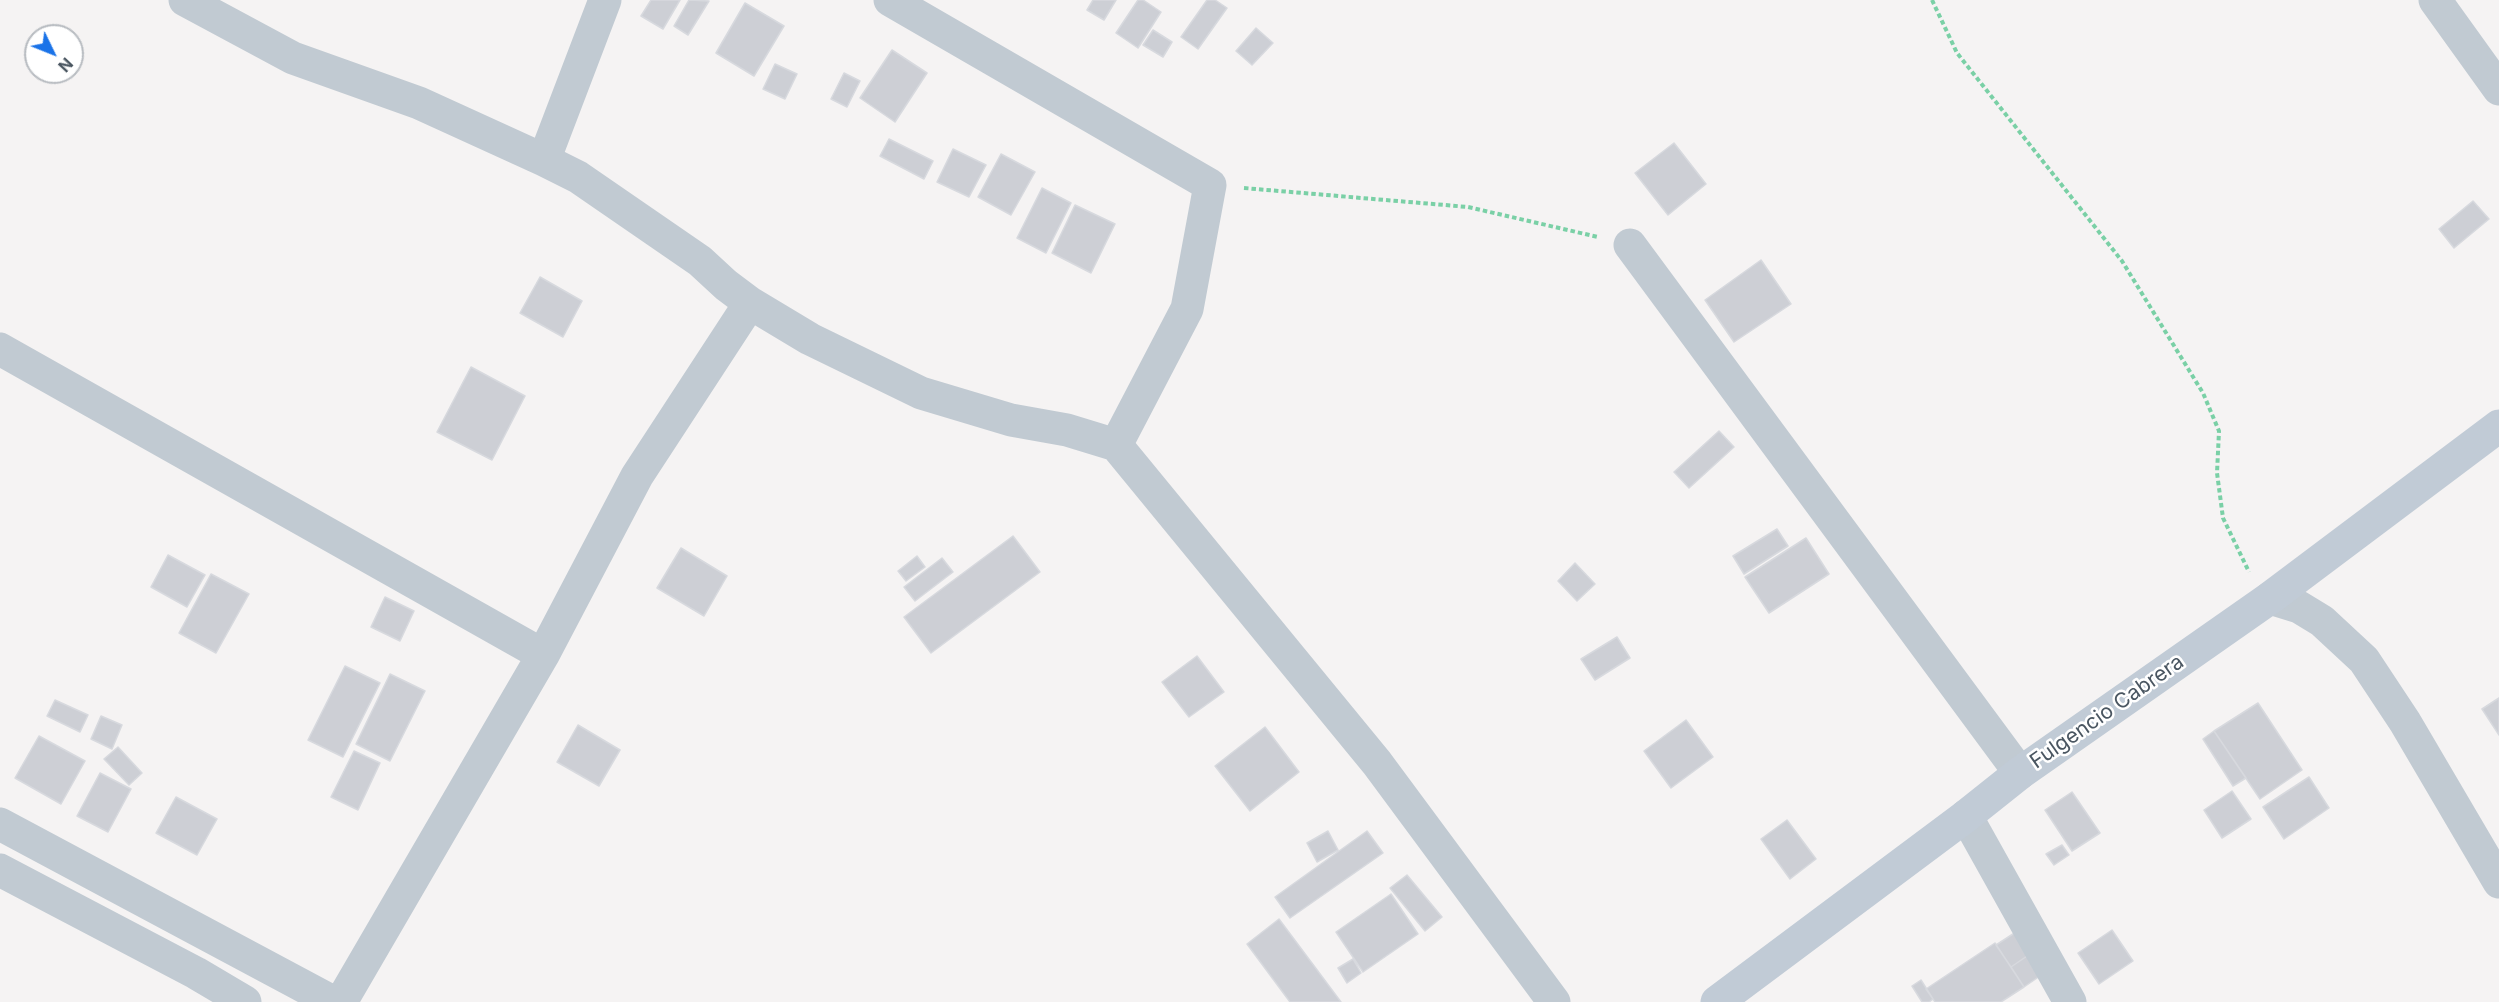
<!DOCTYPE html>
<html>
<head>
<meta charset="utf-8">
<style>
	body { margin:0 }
	#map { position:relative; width:2499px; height:1002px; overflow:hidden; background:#f5f3f3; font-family:Inter,sans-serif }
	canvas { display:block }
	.north { position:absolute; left:24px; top:24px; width:60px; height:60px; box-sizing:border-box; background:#fff; border:2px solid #b7bbc0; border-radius:50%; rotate:133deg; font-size:16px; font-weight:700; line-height:24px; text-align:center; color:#4a5661 }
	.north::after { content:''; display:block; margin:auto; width:21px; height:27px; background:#1a73e8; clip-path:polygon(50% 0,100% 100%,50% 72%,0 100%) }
</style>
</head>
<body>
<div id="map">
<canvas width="2499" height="1002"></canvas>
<div class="north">N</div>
</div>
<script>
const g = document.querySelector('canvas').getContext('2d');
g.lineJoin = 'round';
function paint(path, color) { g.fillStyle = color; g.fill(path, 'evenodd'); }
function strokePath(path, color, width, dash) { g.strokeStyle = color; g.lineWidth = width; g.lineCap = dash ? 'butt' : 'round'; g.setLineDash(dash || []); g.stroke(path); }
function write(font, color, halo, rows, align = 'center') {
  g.font = font + ' Inter,sans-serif'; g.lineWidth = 5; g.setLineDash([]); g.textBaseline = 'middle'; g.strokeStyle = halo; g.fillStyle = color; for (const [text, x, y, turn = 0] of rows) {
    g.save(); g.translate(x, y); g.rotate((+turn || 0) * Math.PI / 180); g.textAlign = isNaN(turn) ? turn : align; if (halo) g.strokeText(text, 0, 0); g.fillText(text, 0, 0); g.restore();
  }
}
const building = new Path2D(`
	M651,0H680L663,29L641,16Z
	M689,0L709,1L688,35L674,26Z
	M1093,0H1116L1104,20L1087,10Z
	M1138,0H1143L1161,12L1138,48L1116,33Z
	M1207,0H1215L1227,8L1198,49L1181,37Z
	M745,3L784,26L754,76L716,53Z
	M1256,28L1273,43L1252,65L1236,51Z
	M1153,30L1172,42L1163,57L1143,45Z
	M892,50L927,73L895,122L860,98Z
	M775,64L797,74L785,99L763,89Z
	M844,73L860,81L847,107L831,99Z
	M889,139L933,161L924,179L880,156Z
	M1674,143L1706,184L1668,215L1635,173Z
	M953,149L986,165L969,197L937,182Z
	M1001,154L1035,172L1011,215L978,197Z
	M1042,188L1071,203L1046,253L1017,238Z
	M2473,201L2489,219L2454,248L2439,229Z
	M1075,205L1115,224L1091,273L1052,253Z
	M1761,260L1791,304L1734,342L1705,300Z
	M540,277L582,301L563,337L520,313Z
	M471,367L525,396L492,460L437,432Z
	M1719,431L1734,447L1689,488L1674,472Z
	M1777,529L1788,546L1744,574L1733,556Z
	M1013,536L1040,572L931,653L904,617Z
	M1806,538L1829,574L1769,613L1745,577Z
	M681,548L727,576L704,616L657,588Z
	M168,555L205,575L187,607L151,587Z
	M917,556L925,567L906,581L898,571Z
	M942,558L953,572L915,601L904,587Z
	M1575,563L1595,584L1577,601L1558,581Z
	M211,574L249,594L216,653L179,633Z
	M385,597L414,611L400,641L371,627Z
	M1617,637L1630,658L1595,680L1581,659Z
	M1197,656L1224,692L1189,717L1162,682Z
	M345,666L380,683L343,757L308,740Z
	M390,674L425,691L390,761L356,744Z
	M2499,698V735L2482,709Z
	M55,700L88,715L80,732L47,716Z
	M2258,703L2302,770L2260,799L2214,731Z
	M101,716L122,725L112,749L91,739Z
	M1686,720L1713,757L1671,788L1644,751Z
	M578,725L620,750L599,786L557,762Z
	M1265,727L1299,772L1250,811L1215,766Z
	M2214,731L2246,778L2233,786L2203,739Z
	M39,736L85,761L61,804L15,778Z
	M118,747L142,773L129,785L104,759Z
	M354,751L380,763L358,810L331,797Z
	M100,773L131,789L108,832L77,816Z
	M2309,777L2329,808L2284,839L2263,807Z
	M2232,791L2251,819L2222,838L2204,810Z
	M2072,792L2100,833L2072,851L2045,810Z
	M176,797L217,819L197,855L156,833Z
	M1787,820L1816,859L1790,879L1761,839Z
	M1328,831L1338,850L1317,862L1307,843Z
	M1367,831L1383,853L1290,918L1275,897Z
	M2062,845L2069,855L2054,865L2046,854Z
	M1407,875L1442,917L1425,931L1390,888Z
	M1391,894L1418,934L1363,972L1336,932Z
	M1279,919L1341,1002H1290L1247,944Z
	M2112,930L2133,961L2099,984L2078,953Z
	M2016,932L2030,954L2011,967L1996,945Z
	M1995,943L2024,987L2001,1002H1935L1926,989Z
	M2027,956L2040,976L2024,987L2011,967Z
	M1353,959L1361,973L1347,983L1338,968Z
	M1921,980L1933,999L1929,1002H1922L1912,986Z`);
const path = new Path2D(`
	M1932,0L1957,53L2122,261L2203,393L2219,431L2217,473L2223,518L2249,572
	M1244,188L1468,207L1598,237`);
const minor = new Path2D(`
	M185,0L293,58L419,103L544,160L578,177L700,261L726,285L750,303
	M890,0L1210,185L1187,309L1116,445L1377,763L1554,1002
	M2435,0L2499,89
	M544,160L605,0
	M1630,245L2020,773
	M0,349L543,655L341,1002
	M2270,598L2299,607L2322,621L2364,660L2405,722L2499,882
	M543,655L637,476L750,303L810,339L921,393L1011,420L1067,430L1116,445
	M1966,816L2070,1002
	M0,824L333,1002
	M0,870L196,973L245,1002`);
const secondary = new Path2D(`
	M1717,1002L1966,816L2020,773L2270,598L2499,426`);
const streetNames = [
	["Fulgencio Cabrera",2107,712,-35]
];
paint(building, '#cdcfd5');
strokePath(building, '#d7d9de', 1.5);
strokePath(path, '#7ad0a6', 4, [4.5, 3]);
strokePath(minor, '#c1cad2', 33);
strokePath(secondary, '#c1cbd6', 33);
write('21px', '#4a5661', '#fff', streetNames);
</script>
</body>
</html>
